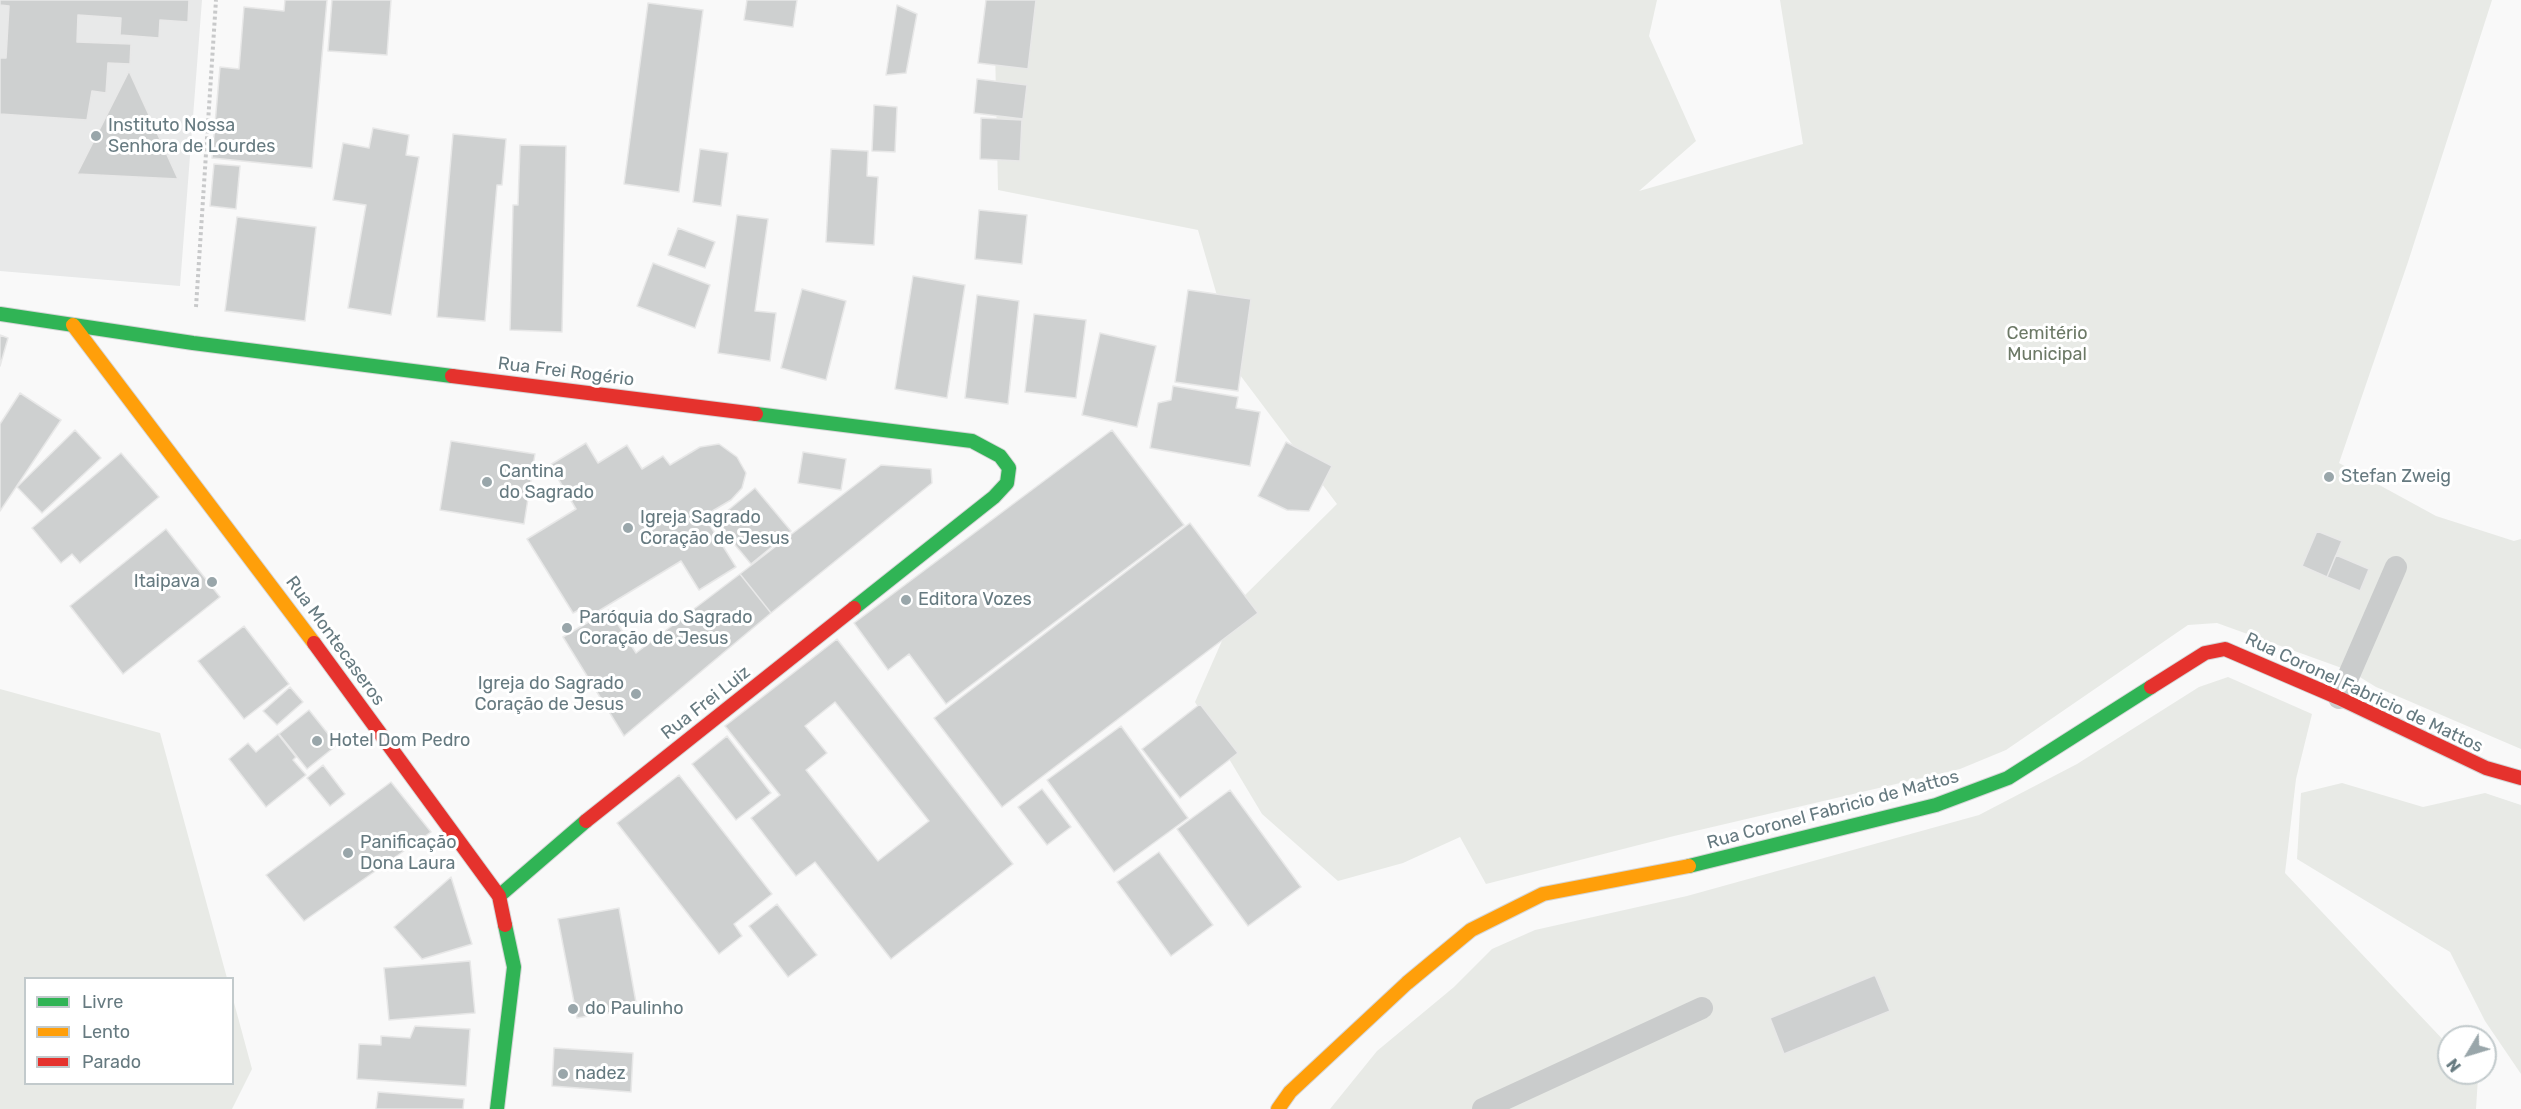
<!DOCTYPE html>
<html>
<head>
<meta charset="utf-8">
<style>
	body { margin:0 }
	#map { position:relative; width:2521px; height:1109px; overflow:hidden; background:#f9f9f9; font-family:Rubik,sans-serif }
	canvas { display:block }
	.legend { position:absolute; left:24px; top:977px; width:210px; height:108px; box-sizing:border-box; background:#fff; border:2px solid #c2cacc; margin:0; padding:8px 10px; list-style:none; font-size:18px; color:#667a80 }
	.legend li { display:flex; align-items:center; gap:12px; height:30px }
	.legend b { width:30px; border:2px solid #c2cacc }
	.north { position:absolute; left:2437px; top:1025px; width:60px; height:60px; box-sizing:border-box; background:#fff; border:2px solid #c2cacc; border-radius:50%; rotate:232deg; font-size:16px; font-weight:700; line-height:24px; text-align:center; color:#667a80 }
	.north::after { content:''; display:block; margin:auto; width:21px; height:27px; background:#99a6aa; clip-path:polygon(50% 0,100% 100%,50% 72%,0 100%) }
</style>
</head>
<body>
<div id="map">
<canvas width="2521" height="1109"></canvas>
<ul class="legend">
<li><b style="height:8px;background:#30b455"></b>Livre</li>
<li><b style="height:8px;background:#ff9f0a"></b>Lento</li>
<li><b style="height:8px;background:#e5322d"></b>Parado</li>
</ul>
<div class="north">N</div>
</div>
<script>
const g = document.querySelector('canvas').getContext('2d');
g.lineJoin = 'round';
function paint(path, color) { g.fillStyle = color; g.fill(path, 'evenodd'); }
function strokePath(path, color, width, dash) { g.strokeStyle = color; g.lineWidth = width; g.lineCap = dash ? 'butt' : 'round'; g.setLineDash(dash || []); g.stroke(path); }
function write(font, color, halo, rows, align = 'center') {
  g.font = font + ' Rubik,sans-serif'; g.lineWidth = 6; g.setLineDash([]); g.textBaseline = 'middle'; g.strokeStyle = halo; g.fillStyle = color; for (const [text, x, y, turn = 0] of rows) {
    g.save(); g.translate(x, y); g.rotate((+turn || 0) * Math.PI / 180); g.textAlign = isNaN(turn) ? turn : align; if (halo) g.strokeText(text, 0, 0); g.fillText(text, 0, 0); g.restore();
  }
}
const built = new Path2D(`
	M0,0H202L180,286L0,271Z`);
const green = new Path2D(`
	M994,0H1657L1649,36L1696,141L1639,191L1803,144L1780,0H2492L2408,262L2339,463L2436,516L2514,541L2521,539V749L2376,687L2350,671L2217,623L2188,625L2006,750L1960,769L1674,836L1486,884L1460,837L1403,863L1338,881L1262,814L1195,702L1240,600L1337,504L1240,375L1198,230L998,190Z
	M2228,677L2312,714L2296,779L2285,873L2449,1046V1073H2474L2478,1077L2476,1109H1330L1377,1051L1454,987L1492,949L1535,930L1687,896L1979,815L2077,764L2199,687Z
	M0,689L160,733L227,978H26V1084H232L233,999L252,1069L232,1109H0Z
	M2342,783L2423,807L2485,793L2521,805V1074L2485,1021L2450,952L2297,859L2301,793Z`);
const building = new Path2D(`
	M0,0H189L188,22L160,20L159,38L120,35L121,18L78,15L77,42L131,44L130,64L108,63L106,93L92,91L87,120L0,114V58H6L9,6L0,5Z
	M285,0H327L312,168L212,158L220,67L239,69L244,7L284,11Z
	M332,0H391L387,55L328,51Z
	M747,0H797L793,27L744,20Z
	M986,0H1036L1028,69L978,63Z
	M648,3L703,10L679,192L624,184Z
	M897,5L917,14L906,73L886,75Z
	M129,71L178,179L77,174Z
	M977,79L1027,85L1023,119L974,113Z
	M874,105L897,107L895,152L872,151Z
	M981,118L1022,120L1020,161L980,159Z
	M373,128L409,135L406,155L419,157L391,315L348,308L366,205L333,200L343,143L369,148Z
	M453,134L506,139L502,185H497L485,321L437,317Z
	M520,145L566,146L562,332L510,330L513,205H518Z
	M700,149L728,153L721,206L693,202Z
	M831,149L868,151L867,176L878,177L874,245L826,242Z
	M214,164L240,166L236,209L210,206Z
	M979,210L1027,215L1022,264L975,259Z
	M737,215L768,219L755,311L776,313L770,361L718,353Z
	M237,217L316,227L305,321L225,311Z
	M678,228L715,242L705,268L668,255Z
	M653,263L710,285L695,328L637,306Z
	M913,276L965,285L947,398L895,389Z
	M802,289L846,301L826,380L781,368Z
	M1188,290L1251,299L1238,391L1175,382Z
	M977,295L1019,301L1008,404L965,398Z
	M1034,314L1086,320L1076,398L1025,392Z
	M1100,333L1156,346L1137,427L1082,415Z
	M0,335L8,338L0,366Z
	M1173,386L1238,397L1236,408L1260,412L1250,466L1150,448L1158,403L1171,400Z
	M20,393L61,420L0,511V424Z
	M75,430L101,458L42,513L17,487Z
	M1112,430L1184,525L946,704L909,654L888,670L854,623Z
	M451,441L535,454L524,524L440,510Z
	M1286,442L1332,466L1309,511L1287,510L1258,496Z
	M586,443L598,463L627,445L642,469L663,456L670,465L700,447L719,444L737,457L746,473L742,488L731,500L704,516L736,567L699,590L681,561L587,618L581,609L573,613L527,539L576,509L550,465Z
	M803,452L846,459L841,490L798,483Z
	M121,453L159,497L80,563L72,554L61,563L32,528Z
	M881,465L931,469L932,483L771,613L740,574Z
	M755,488L791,531L751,564L715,521Z
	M1190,523L1258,613L1002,807L934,718Z
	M166,529L220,597L123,674L70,606Z
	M2317,531L2342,541L2327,577L2302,566Z
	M2336,555L2369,569L2360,591L2327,577Z
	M740,574L771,613L624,736L563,637L609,610L636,653Z
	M244,626L289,684L244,719L198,661Z
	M837,639L1013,864L891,959L815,862L796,876L751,818L780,795L725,726ZM835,702L929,821L878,861L806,770L827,753L805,726Z
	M290,687L303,702L277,725L263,711Z
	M1200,704L1238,753L1180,798L1142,749Z
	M309,710L337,745L307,769L279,734Z
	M1121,726L1188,818L1114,872L1047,780Z
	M278,734L296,757L293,760L306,775L266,807L229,759L248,743L256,752Z
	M727,736L771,793L736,820L692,764Z
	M323,765L345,794L330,806L307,778Z
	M679,775L772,894L734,924L742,936L719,954L617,823Z
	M391,782L431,832L304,921L266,875Z
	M1042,789L1071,827L1047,845L1018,807Z
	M1230,790L1301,887L1248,926L1177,829Z
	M1159,852L1213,925L1171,956L1117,882Z
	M451,877L472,944L422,959L394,927Z
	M777,904L817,955L788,977L749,926Z
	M619,908L637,1008L577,1018L558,919Z
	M470,961L475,1013L389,1020L384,968Z
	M1875,975L1890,1011L1784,1054L1770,1018Z
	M415,1026L470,1029L466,1086L357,1079L359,1044L381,1045V1036L410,1038Z
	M554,1048L633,1053L631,1092L552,1086Z
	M378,1092L464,1099L463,1109H376Z`);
const path = new Path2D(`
	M196,307L216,0`);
const lane = new Path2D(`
	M2339,698L2396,567
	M1483,1109L1702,1008`);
const fast = new Path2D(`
	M0,314L193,343L452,376
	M756,414L972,441L1000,456L1009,468L1007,483L994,497L854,608
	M1689,866L1936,805L2008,778L2151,687
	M499,896L586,821
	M497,1109L514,967L505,925`);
const slow = new Path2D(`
	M73,325L314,643
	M1278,1109L1290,1092L1407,983L1471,930L1543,894L1689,866`);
const jam = new Path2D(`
	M452,376L756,414
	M314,643L499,896L505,925
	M2151,687L2205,653L2225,649L2339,698L2486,768L2521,778
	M586,821L854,608`);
const markers = [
	[96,136,6,"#99a6aa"],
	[2329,477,6,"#99a6aa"],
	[487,482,6,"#99a6aa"],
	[628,528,6,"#99a6aa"],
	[212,582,6,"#99a6aa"],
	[906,600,6,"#99a6aa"],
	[567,628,6,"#99a6aa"],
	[636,694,6,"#99a6aa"],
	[317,741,6,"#99a6aa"],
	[348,853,6,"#99a6aa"],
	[573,1009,6,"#99a6aa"],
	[563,1074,6,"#99a6aa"]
];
const poiNames = [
	["Instituto Nossa",108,126],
	["Senhora de Lourdes",108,147],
	["Cantina",499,472],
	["do Sagrado",499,493],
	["Stefan Zweig",2341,477],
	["Igreja Sagrado",640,518],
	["Coração de Jesus",640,539],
	["Itaipava",200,582,"right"],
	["Editora Vozes",918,600],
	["Paróquia do Sagrado",579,618],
	["Coração de Jesus",579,639],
	["Igreja do Sagrado",624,684,"right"],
	["Coração de Jesus",624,705,"right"],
	["Hotel Dom Pedro",329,741],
	["Panificação",360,843],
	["Dona Laura",360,864],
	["do Paulinho",585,1009],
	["nadez",575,1074]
];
const parkNames = [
	["Cemitério",2047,334],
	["Municipal",2047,355]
];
const streetNames = [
	["Rua Frei Rogério",566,372,7],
	["Rua Montecaseros",335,641,54],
	["Rua Coronel Fabricio de Mattos",2364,693,25],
	["Rua Frei Luiz",706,703,-38],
	["Rua Coronel Fabricio de Mattos",1833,810,-15]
];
paint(built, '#e8e9e9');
paint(green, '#e8eae6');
paint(building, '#ced0d0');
strokePath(building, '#e8e8e8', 1.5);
strokePath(fast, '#d4d5d6', 16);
strokePath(slow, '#d4d5d6', 16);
strokePath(jam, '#d4d5d6', 16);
strokePath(path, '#c8c9ca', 4, [3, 3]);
strokePath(lane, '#cacccc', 22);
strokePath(fast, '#30b455', 14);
strokePath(slow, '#ff9f0a', 14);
strokePath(jam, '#e5322d', 14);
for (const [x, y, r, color] of markers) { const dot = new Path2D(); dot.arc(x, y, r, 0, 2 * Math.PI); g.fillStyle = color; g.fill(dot); strokePath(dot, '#fff', 2); }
write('18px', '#667a80', '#fff', poiNames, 'left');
write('18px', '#6c7966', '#fff', parkNames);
write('18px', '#667a80', '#fff', streetNames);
</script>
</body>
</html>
